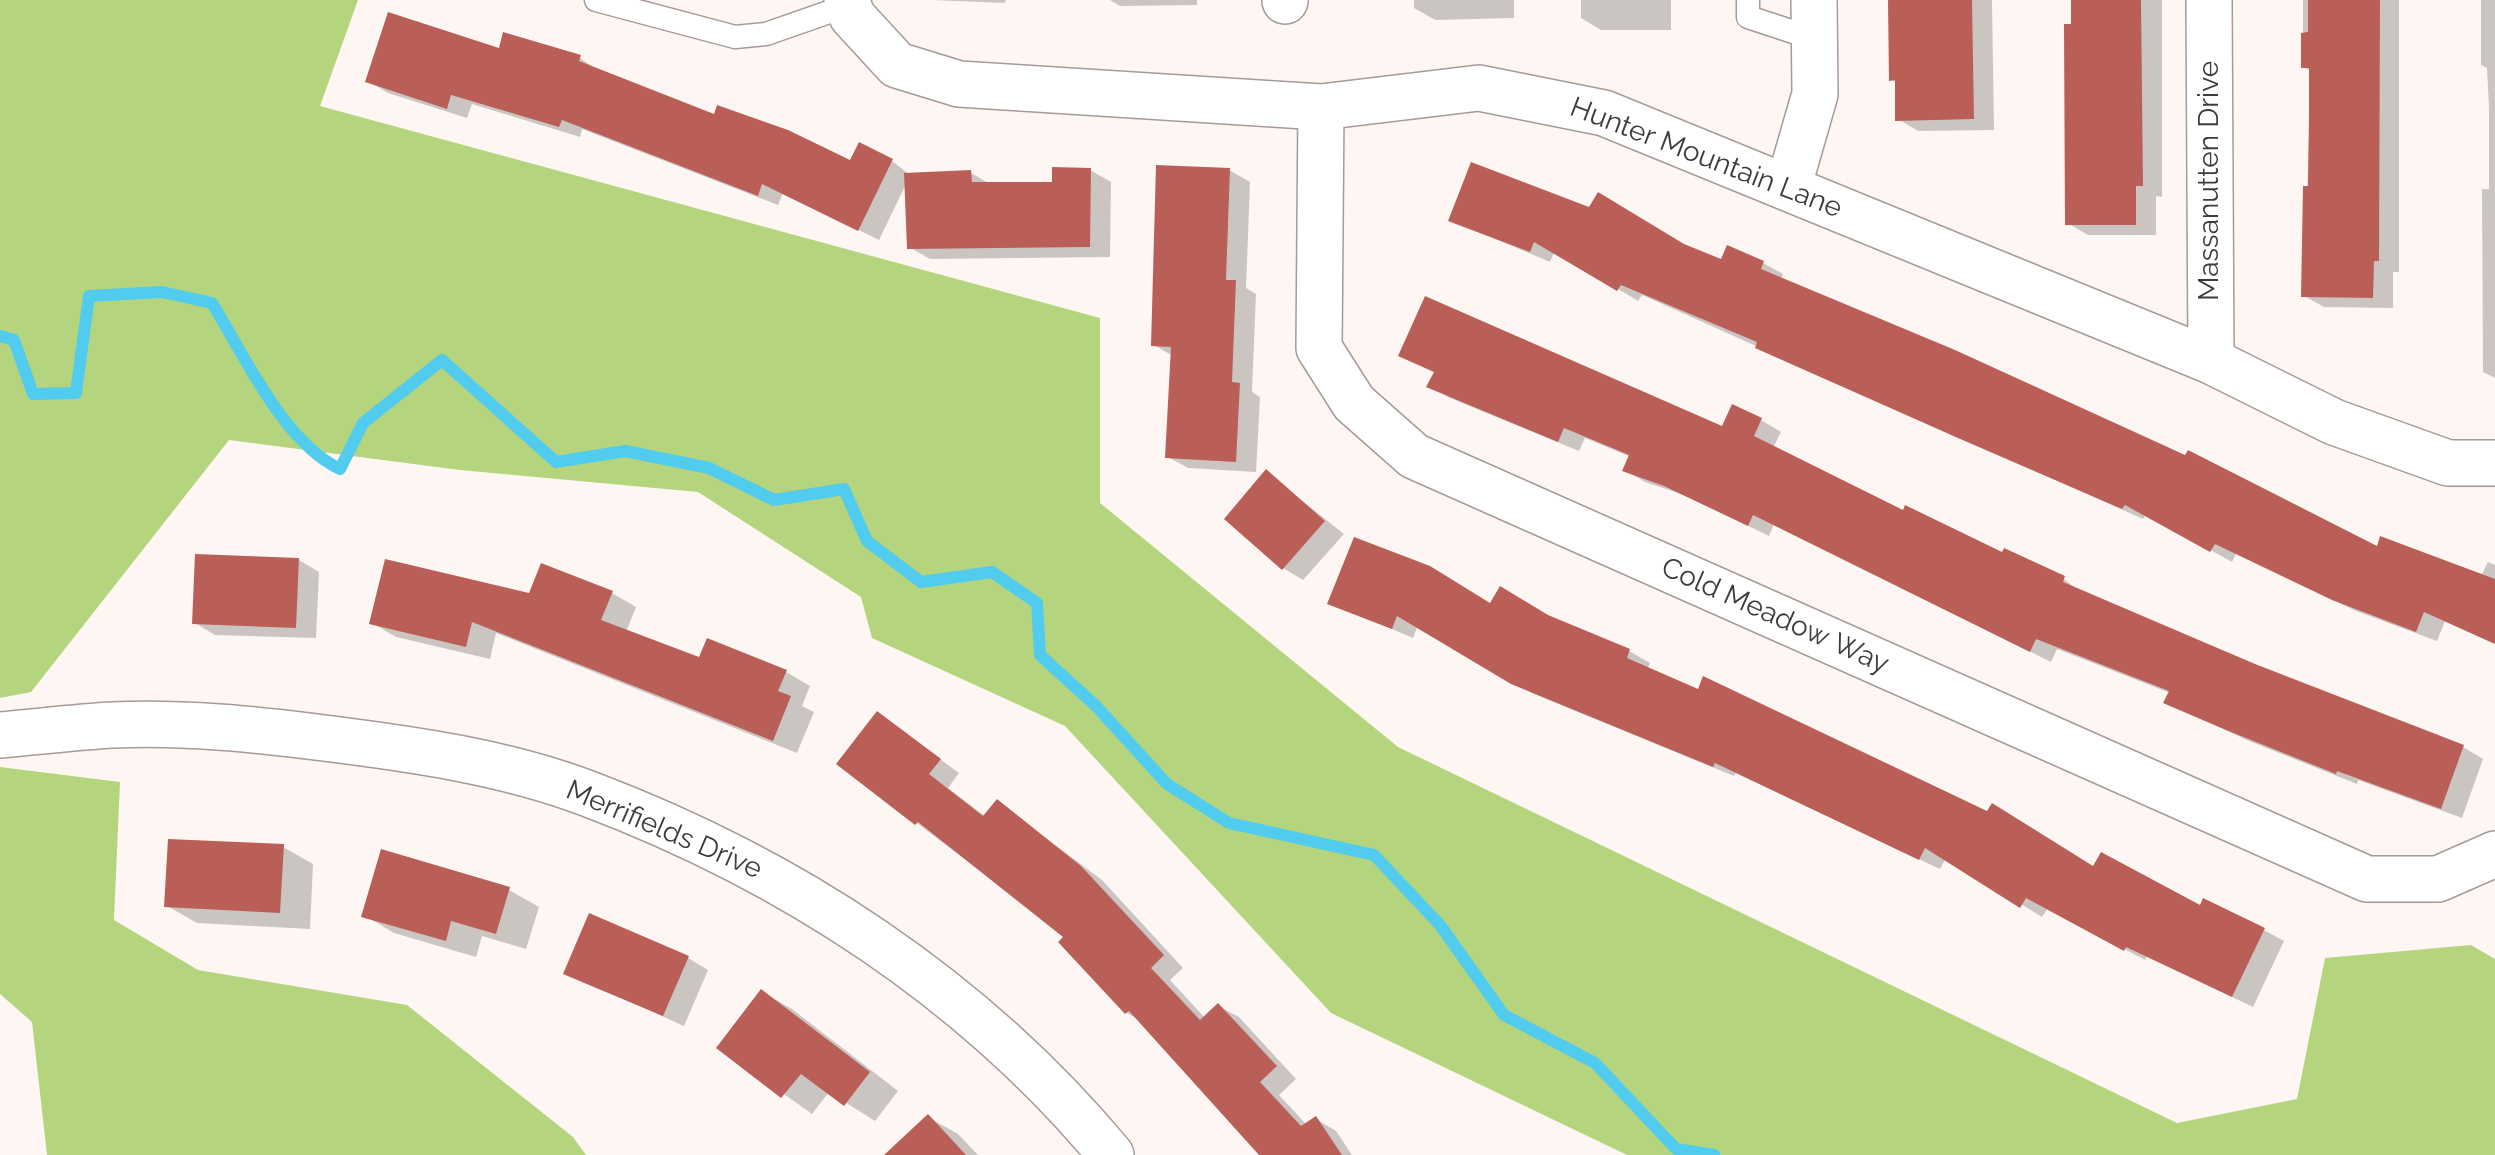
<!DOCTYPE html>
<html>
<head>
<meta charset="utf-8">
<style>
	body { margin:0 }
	canvas { display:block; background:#fef6f3 }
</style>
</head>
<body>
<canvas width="2495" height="1155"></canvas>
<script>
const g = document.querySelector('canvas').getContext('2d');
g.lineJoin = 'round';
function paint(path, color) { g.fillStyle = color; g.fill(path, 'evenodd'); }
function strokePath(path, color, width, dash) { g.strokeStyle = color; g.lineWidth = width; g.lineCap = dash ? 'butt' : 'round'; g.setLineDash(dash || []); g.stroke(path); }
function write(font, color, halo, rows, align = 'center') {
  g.font = font + ' Raleway,sans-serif'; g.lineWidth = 10; g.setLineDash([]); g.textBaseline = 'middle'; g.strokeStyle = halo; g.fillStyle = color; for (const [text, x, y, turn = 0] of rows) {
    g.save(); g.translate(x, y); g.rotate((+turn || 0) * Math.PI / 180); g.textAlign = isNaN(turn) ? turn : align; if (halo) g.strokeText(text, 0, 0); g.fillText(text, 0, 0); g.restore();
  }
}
const forest = new Path2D(`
	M0,0H358L320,106L1100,318V503L1398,747L2177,1123L2297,1099L2325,958L2471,945L2495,959V1155H1627L1331,1013L1065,726L872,638L861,597L698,492L460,470L229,440L31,692L0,698Z
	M0,767L120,782L114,920L198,970L407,1005L573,1137L586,1155H47L32,1022L0,994Z`);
const shadow = new Path2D(`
	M932,0H1006L1005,3Z
	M1110,0H1197V5L1120,6Z
	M1414,0H1514V18L1435,20L1414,8Z
	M1581,0H1671V30H1601L1581,18Z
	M1890,0H1992L1994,130L1918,131L1898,119L1897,83L1891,80Z
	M2074,0H2162V197L2156,196V235H2088L2067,223Z
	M2303,0H2399V272H2393V308L2324,307L2304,296L2311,71L2303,67Z
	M2481,0H2495V378L2483,372L2482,189H2489V109L2487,68L2481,65Z
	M500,51L580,58L600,72L715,117L851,163L892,161L910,175L971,173L990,184L1054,185L1090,170L1111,182L1110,257L930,259L909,247L907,182L879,240L783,193L778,205L582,129L580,137L472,104L467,118L388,93L368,81Z
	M1229,170L1250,182L1246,288L1256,294L1252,392L1260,397L1256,472L1188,468L1168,457L1173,356L1154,345Z
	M1451,220L1685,247L1723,262L1763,263L1783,274L1781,280L2378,550L2481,576L2488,562L2495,565V644L2445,621L2437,641L2356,611L2236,553L2232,562L2146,514L2143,519L1642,295L1638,301L1555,251L1550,262Z
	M1401,355L1723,429L1761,420L1781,432L1773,448L1904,513L2003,555L2005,552L2064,579L2083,594L2254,666L2463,747L2483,759L2462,818L2358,780L2357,784L2249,741L2166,702L2170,693L2057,649L2051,662L1774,524L1769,536L1687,496L1645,482L1625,470L1631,457L1585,438L1579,451L1450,398L1430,386L1436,373Z
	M1267,473L1344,534L1303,580L1283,568Z
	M299,560L319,572L316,638L215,635L195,623Z
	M612,593L636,607L626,632L700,660L786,672L810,686L802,706L814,712L797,753L496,633L490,659L396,637L372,623L530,596Z
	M1330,603L1491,606L1550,619L1629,651L1650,663L1647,670L2095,869L2264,930L2284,941L2253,1007L2147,956L2145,960L2048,908L2042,917L1946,858L1940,869L1736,773L1734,776L1534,694L1418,625L1413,638Z
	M878,714L959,773L948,788L986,817L997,802L1102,880L1183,968L1170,980L1205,1018L1218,1006L1239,1017L1296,1079L1279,1095L1307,1125L1316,1119L1336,1131L1352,1155H1260L1141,1021L1127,1013L1067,937L917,823Z
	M283,847L313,864L310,929L197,923L167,906Z
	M509,890L539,907L526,949L482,936L476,957L394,933L364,915Z
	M688,958L708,970L684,1026L566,973Z
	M762,992L792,1009L898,1091L875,1121L829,1092L812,1114L719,1048Z
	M928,1117L958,1134L978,1155H889Z`);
const stream = new Path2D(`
	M0,336L14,340L33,394L76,393L89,296L162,292L212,303C244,355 284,443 340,469L363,423L442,360L556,462L625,451L709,468L774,500L844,489L867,541L921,582L992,572L1037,603L1040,655L1096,706L1167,784L1229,823L1374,855L1440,925L1504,1015L1595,1063L1676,1149L1714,1155`);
const building = new Path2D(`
	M1888,0H1972L1974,119L1895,121V80L1889,81Z
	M2071,0H2141L2143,186H2136V225H2065L2064,24H2071Z
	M2308,0H2380L2379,261H2374L2373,298L2301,297L2303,186H2308L2309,117V68H2301V33L2308,32Z
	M388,12L499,48L503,32L581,55L579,61L714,114L717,105L788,130L850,160L859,142L893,159L858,231L762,184L758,196L562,120L559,127L451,95L447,109L365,82Z
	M1471,162L1589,207L1598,192L1684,244L1721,259L1727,245L1764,261L1761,269L1955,350L2185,455L2188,450L2377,546L2380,536L2495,579V644L2424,612L2416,632L2332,600L2215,544L2210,552L2125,505L2122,509L1958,438L1755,348L1757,342L1621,285L1617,291L1534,242L1530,252L1448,221Z
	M1156,165L1230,168L1226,280H1236L1232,382L1240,383L1236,462L1165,458L1171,347L1151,346Z
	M1052,167L1091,168L1090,247L907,249L904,173L971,170L972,182H1052Z
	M1425,296L1722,426L1732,404L1762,418L1754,436L1903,510L1905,505L2002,552L2004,548L2065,576L2063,582L2255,664L2464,745L2441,809L2337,771L2336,774L2226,730L2163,703L2169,691L2036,639L2030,652L1753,515L1748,526L1664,486L1622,471L1629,455L1564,428L1558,442L1426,387L1434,372L1398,356Z
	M1266,469L1325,521L1282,570L1224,519Z
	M1354,537L1430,566L1490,603L1500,586L1548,615L1630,649L1627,658L1698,689L1703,676L1987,811L1992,803L2093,866L2101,852L2200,905L2203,898L2265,928L2232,997L2126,947L2124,951L2026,898L2020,908L1925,848L1919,860L1715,763L1713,767L1511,684L1397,616L1392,629L1327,604Z
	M195,554L299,558L296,628L192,624Z
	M385,559L529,593L541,563L613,591L601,620L699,657L707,638L787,670L778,691L791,696L773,741L472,622L466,647L369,624Z
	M877,711L941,759L929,774L983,816L997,799L1081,866L1164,955L1151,968L1200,1020L1218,1003L1277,1066L1260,1082L1301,1126L1316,1116L1342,1155H1259L1129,1011L1125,1014L1058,942L1063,937L918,822L915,825L836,764Z
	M168,839L284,844L280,913L164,907Z
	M381,849L510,887L496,934L451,921L446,941L361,917Z
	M589,913L689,956L663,1016L563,974Z
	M761,989L870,1072L844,1106L801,1074L781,1098L716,1048Z
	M928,1114L966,1155H884Z`);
const lane = new Path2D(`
	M596,0L735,37L766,34L849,5
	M1748,0V17L1815,39`);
const street = new Path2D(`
	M847,0L852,16L897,65L959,84L1321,107L1479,88L1604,113L2211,361L2334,422L2448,463H2495
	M2209,0L2211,361
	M1285,1V0
	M1321,107L1319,348L1354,403L1414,456L2367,879H2438L2495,854
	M1788,188L1815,94L1814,0
	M0,735C37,732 75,727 113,725C183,722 254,729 324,738C412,749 505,762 589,794C790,870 973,989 1111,1155`);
const streetNames = [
	["Hunter Mountain Lane",1706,158,21],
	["Massanutten Drive",2210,181,-90],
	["Cold Meadow Way",1775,616,24],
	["Merrifields Drive",664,830,23]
];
paint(forest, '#b4d57e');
paint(shadow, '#0003');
strokePath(stream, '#51cbee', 12);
paint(building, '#b95f58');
strokePath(lane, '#a59b98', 25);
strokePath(street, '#a59b98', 48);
strokePath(lane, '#fff', 22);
strokePath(street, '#fff', 45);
write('28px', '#3f3b3a', '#fff', streetNames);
</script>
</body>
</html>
